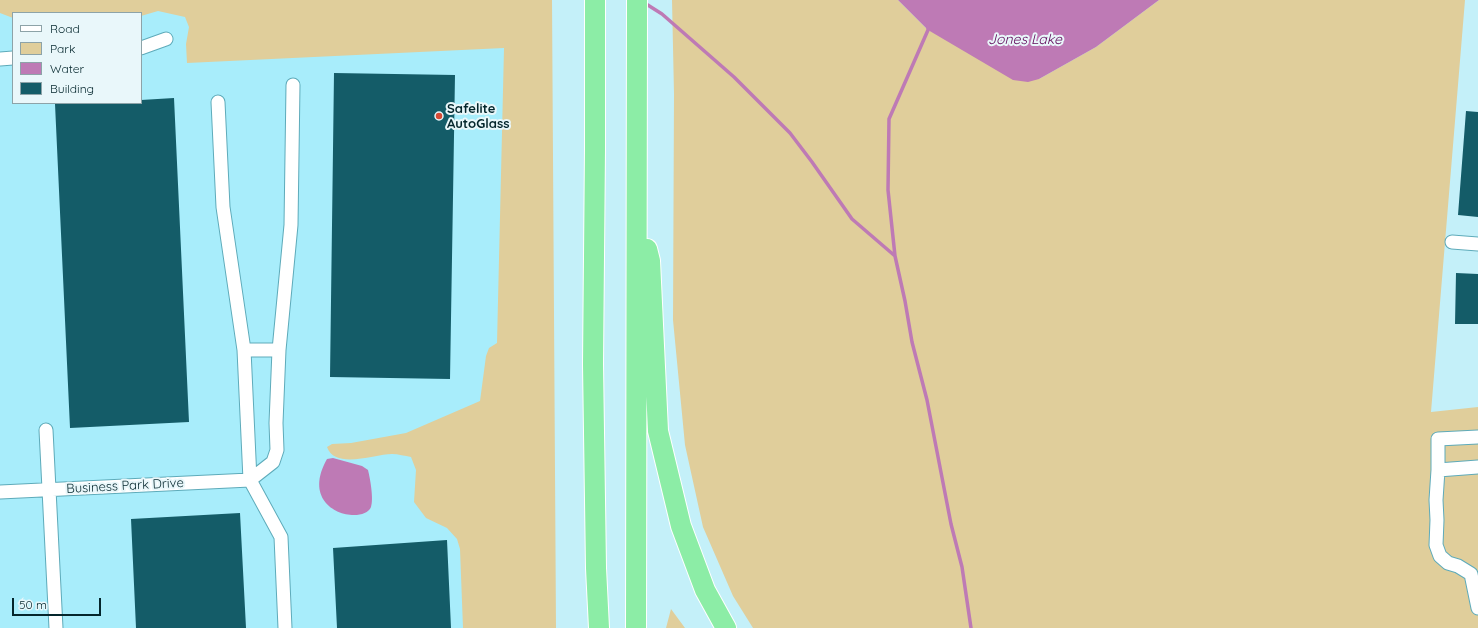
<!DOCTYPE html>
<html>
<head>
<meta charset="utf-8">
<style>
	body { margin:0 }
	#map { position:relative; width:1478px; height:628px; overflow:hidden; background:#c4f0f9; font-family:Quicksand,sans-serif }
	canvas { display:block }
	.legend { position:absolute; left:12px; top:12px; width:130px; height:92px; box-sizing:border-box; background:#e9f7fa; border:1px solid #8da3a8; margin:0; padding:5px 7px; list-style:none; font-size:12px; color:#04262c }
	.legend li { display:flex; align-items:center; gap:8px; height:20px }
	.legend b { width:20px; border:1px solid #8da3a8 }
	.scale { position:absolute; left:12px; top:598px; width:89px; height:18px; box-sizing:border-box; border:2px solid #04262c; border-top:0; padding-left:5px; font-size:12px; line-height:14px; white-space:nowrap; color:#04262c; -webkit-text-stroke:3px #e9f7fa; paint-order:stroke }
</style>
</head>
<body>
<div id="map">
<canvas width="1478" height="628"></canvas>
<ul class="legend">
<li><b style="height:5px;background:#fff"></b>Road</li>
<li><b style="height:11px;background:#e0ce9b"></b>Park</li>
<li><b style="height:11px;background:#be7ab5"></b>Water</li>
<li><b style="height:11px;background:#145c68"></b>Building</li>
</ul>
<div class="scale">50 m</div>
</div>
<script>
const g = document.querySelector('canvas').getContext('2d');
g.lineJoin = 'round';
function paint(path, color) { g.fillStyle = color; g.fill(path, 'evenodd'); }
function strokePath(path, color, width, dash) { g.strokeStyle = color; g.lineWidth = width; g.lineCap = dash ? 'butt' : 'round'; g.setLineDash(dash || []); g.stroke(path); }
function write(font, color, halo, rows, align = 'center') {
  g.font = font + ' Quicksand,sans-serif'; g.lineWidth = 4; g.setLineDash([]); g.textBaseline = 'middle'; g.strokeStyle = halo; g.fillStyle = color; for (const [text, x, y, turn = 0] of rows) {
    g.save(); g.translate(x, y); g.rotate((+turn || 0) * Math.PI / 180); g.textAlign = isNaN(turn) ? turn : align; if (halo) g.strokeText(text, 0, 0); g.fillText(text, 0, 0); g.restore();
  }
}
const built = new Path2D(`
	M0,0H519L525,628H0ZM13,13H141V103H13Z`);
const green = new Path2D(`
	M0,0H552L556,628H463L460,549L457,539L447,528L426,518L414,502L416,470L411,457C405,456 398,454 392,454C375,454 335,470 327,447L332,444L351,443L406,433L480,401L486,356L489,348L497,343L504,48L187,63L186,44L189,27L185,17L158,11L141,16V13H13V18L0,13Z
	M672,0H898L928,30L1039,79L1096,47L1159,0H1465L1431,412L1478,407V628H753L733,596L703,527L685,445L673,320L674,94Z
	M671,609L685,628H666Z`);
const water = new Path2D(`
	M898,0H1159L1096,47L1039,79L1028,82L1013,80L928,30Z
	M333,458L362,466L368,470C370,478 374,499 371,507C363,526 297,512 327,459Z`);
const stream = new Path2D(`
	M643,2L662,14L734,77L790,133L812,162L852,219L895,256
	M928,26V30L889,119L888,190L895,256L905,301L912,342L927,400L951,524L962,567L971,628`);
const building = new Path2D(`
	M334,73L455,75L450,379L330,377Z
	M174,98L189,422L70,428L55,104L141,103V100Z
	M1466,111L1478,112V217L1458,215Z
	M1456,273L1478,274V324H1455Z
	M240,513L246,628H136L131,519Z
	M447,540L451,628H337L333,548Z`);
const minor = new Path2D(`
	M141,48L166,39
	M0,59L13,58
	M218,102L223,207L244,350
	M1452,242L1478,244
	M279,350H244L250,480L281,537L285,628
	M46,430L56,628
	M1478,467L1438,470L1436,500L1437,520L1436,545L1440,556L1448,563L1458,566L1471,574L1478,608
	M1438,470V439L1478,437
	M250,480L273,462L277,450L276,423L279,350L291,225L293,85
	M0,492L250,480`);
const highway = new Path2D(`
	M595,0V149L593,364L596,568L599,628
	M647,249L650,261L658,431L681,526L705,590L726,628
	M636,628L637,0`);
const markers = [
	[439,116,4,"#d64a34"]
];
const poiNames = [
	["Safelite",447,109],
	["AutoGlass",447,124]
];
const streetNames = [
	["Business Park Drive",125,486,-3]
];
const waterNames = [
	["Jones Lake",1025,40]
];
paint(built, '#a8edfb');
paint(green, '#e0ce9b');
paint(water, '#be7ab5');
strokePath(stream, '#be7ab5', 3.5);
paint(building, '#145c68');
strokePath(minor, '#5eabba', 15);
strokePath(highway, '#fff', 22);
strokePath(minor, '#fff', 13);
strokePath(highway, '#8ceda6', 20);
for (const [x, y, r, color] of markers) { const dot = new Path2D(); dot.arc(x, y, r, 0, 2 * Math.PI); g.fillStyle = color; g.fill(dot); strokePath(dot, '#e9f7fa', 1.5); }
write('bold 13px', '#04262c', '#e9f7fa', poiNames, 'left');
write('13px', '#04262c', '#e9f7fa', streetNames);
write('italic 14px', '#5e0758', '#e9f7fa', waterNames);
</script>
</body>
</html>
